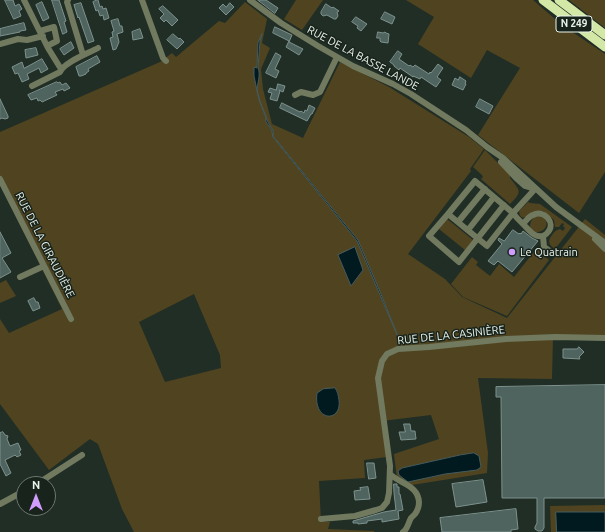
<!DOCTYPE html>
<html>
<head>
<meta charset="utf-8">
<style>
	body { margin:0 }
	#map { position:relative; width:605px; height:532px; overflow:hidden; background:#212e25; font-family:Ubuntu,sans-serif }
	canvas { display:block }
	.north { position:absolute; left:16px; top:476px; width:40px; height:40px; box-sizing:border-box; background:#18241b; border:1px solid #6c776f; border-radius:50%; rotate:0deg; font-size:11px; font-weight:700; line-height:16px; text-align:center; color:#eaf3ec }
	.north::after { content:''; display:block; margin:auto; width:14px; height:18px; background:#d09dfe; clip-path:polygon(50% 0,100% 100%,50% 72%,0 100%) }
</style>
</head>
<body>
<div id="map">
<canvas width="605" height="532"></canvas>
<div class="north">N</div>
</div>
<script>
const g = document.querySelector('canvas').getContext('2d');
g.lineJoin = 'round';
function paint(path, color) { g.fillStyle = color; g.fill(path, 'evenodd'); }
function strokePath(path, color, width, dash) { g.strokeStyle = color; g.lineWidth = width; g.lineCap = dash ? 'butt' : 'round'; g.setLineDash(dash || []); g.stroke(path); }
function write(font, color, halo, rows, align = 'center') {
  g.font = font + ' Ubuntu,sans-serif'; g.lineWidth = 3; g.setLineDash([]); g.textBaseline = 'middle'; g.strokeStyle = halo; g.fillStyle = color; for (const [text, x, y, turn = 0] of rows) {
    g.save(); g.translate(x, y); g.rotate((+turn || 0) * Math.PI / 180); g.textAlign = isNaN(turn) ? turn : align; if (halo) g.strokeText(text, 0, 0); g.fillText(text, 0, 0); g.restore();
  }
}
const green = new Path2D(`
	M296,0H323L302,30L284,19Z
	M406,0H533L562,25L605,54V172L579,213L478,135L520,68L487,50L471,78L418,44L434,17Z
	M569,0H605V28Z
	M245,2L267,19L262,43L270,48L261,69L263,89L272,124L303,138L340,62L389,87L469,137L484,149L470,169L471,171L408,254L445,279L462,297L507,318L585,219L605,235V336H553L552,379L478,378L488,453L487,473L412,485L397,478L394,454L439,439L431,415L382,421L387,457L364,460L365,478L319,481L321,522H330L328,529L374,531V532H134L122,509L98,444L90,439L49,470L0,404V319L9,333L62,309L0,185V132L160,62L172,53L176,57L219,21L225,23ZM194,294L220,355L221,368L165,382L139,322ZM474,453L445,474L429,478L402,468L460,455Z
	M485,150L510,175V178C520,191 523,191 510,204L481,179L483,177L482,175L473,167Z
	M528,202L530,203L540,204L572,227L555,249C549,245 547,241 552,235C554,232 556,230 560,229L563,231L565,228L563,226L564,224L562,223L559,227H555L554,220L543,211L532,212C528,217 520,222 519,211Z
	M537,216C552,217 548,234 534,232L530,227C530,222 532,218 537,216Z
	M447,219L473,240L465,250L439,229Z
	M537,248L549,260L507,316L463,297L451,284L472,257L478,262L476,265L490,276L499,264L514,277Z
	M6,280L16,296L0,303V283Z
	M605,505V532H551L550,506Z`);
const water = new Path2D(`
	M262,34L260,41L258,68C261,75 257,84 257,91C261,104 265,120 273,130V136L358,240L381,294L401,344L357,241L273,137L272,132V130L266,122V116L259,100L254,76V67L257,68L258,43Z
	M355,247L363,270L351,286L338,255Z
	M335,388C338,392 338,395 339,400C342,423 313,422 317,393L323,389Z
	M474,453L479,456L481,467L477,470L445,474L408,482L399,475L398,471L402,468L460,455Z
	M556,512H605V532H557Z`);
const building = new Path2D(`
	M5,0H13L15,6L19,4L22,9L19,11L21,16L14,19Z
	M52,0H59L66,21L64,22L67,32L63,34Z
	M98,0L100,7L102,6L103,9L106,8L109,18L104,20L103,15L100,16L98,10L96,11L93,2Z
	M258,0H266L278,8L275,13Z
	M42,2L49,18L43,21L36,5Z
	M81,3L94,41L88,43L79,17L78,18L74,5Z
	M230,3L234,7L226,15L219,8L223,4L226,7Z
	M326,4L332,8L333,7L339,11L337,12L338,16L336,19H334L327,15L323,16L321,14V12Z
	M163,6L178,20L172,26L166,20L164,22L160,18L164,14L159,9Z
	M385,12L395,17L392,24L381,19Z
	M356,17L367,24L361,31L357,28L358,26L352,22Z
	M118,19L120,26H122L123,32L117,34L119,42L116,49L113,50L110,38L113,37L112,32L114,31L111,21Z
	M24,23L26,30L20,31V32L0,36V29Z
	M275,27L292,35L289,42L303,49L299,55L286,47L289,41L273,33Z
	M140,29L143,38L133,40L132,32Z
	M378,32L383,33L385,32L386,33L389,34L388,43L381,42L380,41V38H377Z
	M173,34L179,39L180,38L184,42L177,49L167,40Z
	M71,42L74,48L64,55L60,49Z
	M36,48L38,55L26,58L25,50Z
	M398,51L402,54L399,59L409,66L410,65L413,67L415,65L429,74L430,72L431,73L438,64L443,68L437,77L441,80L436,87L421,77L420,79L413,76V77L400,68L399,70L394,66V65L390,62Z
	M276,53L281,56L275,69L279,71L276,78L266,73Z
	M97,56L100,62L88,69L89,71L86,73V74L81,76H79L76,67Z
	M42,59L48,69L41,73L39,68L27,74L29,79L22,82L18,73L15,74L12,67L22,62L24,68Z
	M460,77L466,81L465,84H466L463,90L452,85L455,78L458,80Z
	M57,82L58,83L60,82L62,85L66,83L70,88L64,91L63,89L55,92L57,95L42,102L40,100L38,101L37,98L31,100L28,95Z
	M278,84L285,86L283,92L279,90L280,91L277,101L270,99L272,93L268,92L270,88L276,90Z
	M0,99L8,116V118L5,119L2,118L0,119Z
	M480,99L493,106L489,114L476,107Z
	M282,103L300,112L301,111L304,113L305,110L307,111L309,105L315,108L312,114H311L307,121L280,108Z
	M513,230L519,234L520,233L521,234L523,231L532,238L538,241L512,272L498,261L494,265L488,261L502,244L498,240L499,238L504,241Z
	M0,232L11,253L2,258L11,272L0,278Z
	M34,298L36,302H38L40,308L33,311L28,301Z
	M579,347L584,352L579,357L580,359L563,358V349H577Z
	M605,385V498H544V528L542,531H538L535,529V527L537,523V498H502L501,397H496V387Z
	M404,424H410L411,431H415L416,439L401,440L399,432H405Z
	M3,432L5,435L8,436L7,439L10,446L18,443L21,450L19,451L21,455L17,457L15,455L5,460L11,473L6,476L0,464V433Z
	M367,463H374L376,478L369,479Z
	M483,480L487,502L456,507L452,484Z
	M394,484H397V487H399V494H400L403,510L398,511L399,519L382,522V519L367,521V523L358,524V523H353V521L384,512L396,510L394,493Z
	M368,487L370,499L355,500L354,491L361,490L360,488Z
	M516,509L518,529L511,530V532H442L440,518Z`);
const minor = new Path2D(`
	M24,0L48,48L61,69
	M68,0L67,2L83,55
	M142,0L163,58L166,61
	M250,0L281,23L318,46L353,66L393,84L411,94L466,130L487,147L503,158L556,207L605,243
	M40,31L54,27L57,41L47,46
	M0,44L18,39L27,40L43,36
	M32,86L60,72C64,62 89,53 98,48
	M295,95L301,92L313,95L320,92L337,57
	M501,162L516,178L525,186L535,189
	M0,179L71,319
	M475,181L513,213L487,246L448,214Z
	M448,214L429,236L459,262L504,205
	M458,222L485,189
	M523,224L517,218L513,213L535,189
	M468,230L494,197
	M543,236C534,238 529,230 523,224C526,221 529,216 533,215C544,209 556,223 548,232C547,234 545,235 543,236L544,247L551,252
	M595,239L605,249
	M20,277L44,266
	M390,474C400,484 418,485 419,502C419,506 418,510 415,514C414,515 412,517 411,518C408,523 408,529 403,532
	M37,484L82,455
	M0,504L24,491
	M321,519L355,516L376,510L382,508L387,502L389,493L390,466L378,378L382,361L387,354L398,349L429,347L506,339L555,337L605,338`);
const highway = new Path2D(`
	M543,0L605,47
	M559,0L605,35`);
const markers = [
	[512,252,4,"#d09dfe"]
];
const shields = [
	[574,24,36]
];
const shieldNames = [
	["N 249",574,24]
];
const streetNames = [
	["RUE DE LA BASSE LANDE",363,58,28],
	["RUE DE LA GIRAUDIÈRE",45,245,63],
	["RUE DE LA CASINIÈRE",451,335,-6]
];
const poiNames = [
	["Le Quatrain",520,252]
];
paint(green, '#504420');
paint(water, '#001a20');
strokePath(water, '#465b5d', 1);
paint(building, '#4f635f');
strokePath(building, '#7d928e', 1);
strokePath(minor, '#71795f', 6);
strokePath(highway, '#d3e7a6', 9);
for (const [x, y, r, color] of markers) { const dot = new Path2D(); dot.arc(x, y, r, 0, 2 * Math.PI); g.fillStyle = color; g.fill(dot); strokePath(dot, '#18241b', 1.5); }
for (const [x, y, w] of shields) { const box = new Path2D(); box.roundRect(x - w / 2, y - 8, w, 16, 3); g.fillStyle = '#18241b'; g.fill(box); strokePath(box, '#eaf3ec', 1); }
write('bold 10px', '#eaf3ec', null, shieldNames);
write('11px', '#eaf3ec', '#18241b', streetNames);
write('11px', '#eaf3ec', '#18241b', poiNames, 'left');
</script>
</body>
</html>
